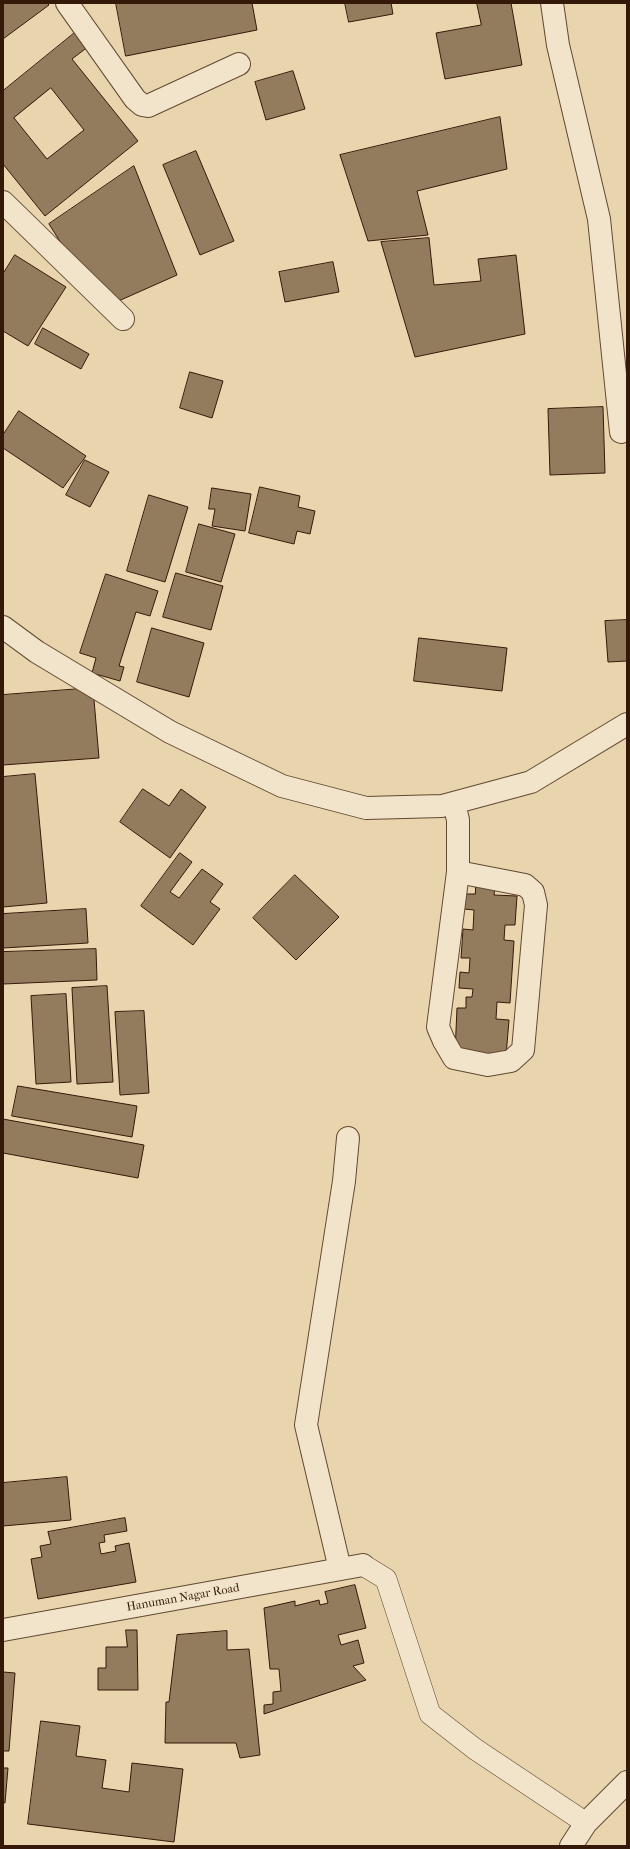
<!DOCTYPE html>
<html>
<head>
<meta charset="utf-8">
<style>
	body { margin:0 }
	#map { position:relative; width:630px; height:1849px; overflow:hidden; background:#e9d5ad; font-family:"IM FELL French Canon",serif }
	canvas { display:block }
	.frame { position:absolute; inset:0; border:4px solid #351908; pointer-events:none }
</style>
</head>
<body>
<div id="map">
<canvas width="630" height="1849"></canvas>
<div class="frame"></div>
</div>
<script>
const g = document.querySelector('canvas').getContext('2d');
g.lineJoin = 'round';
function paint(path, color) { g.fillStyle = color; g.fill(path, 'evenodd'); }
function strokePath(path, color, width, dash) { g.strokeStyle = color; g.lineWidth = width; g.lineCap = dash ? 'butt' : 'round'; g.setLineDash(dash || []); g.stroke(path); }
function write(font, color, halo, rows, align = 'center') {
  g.font = font + ' "IM FELL French Canon",serif'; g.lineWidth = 3.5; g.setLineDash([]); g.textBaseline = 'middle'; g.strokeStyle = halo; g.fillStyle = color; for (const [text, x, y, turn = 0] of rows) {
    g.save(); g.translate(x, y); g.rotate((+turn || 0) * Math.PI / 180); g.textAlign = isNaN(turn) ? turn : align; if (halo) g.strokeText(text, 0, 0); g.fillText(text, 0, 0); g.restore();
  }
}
const building = new Path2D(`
	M3,3H47L49,5L3,39Z
	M116,3H252L257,30L126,56Z
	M345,3H391L393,14L349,22Z
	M477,3H511L522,65L445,79L436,33L481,25Z
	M77,31L89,46L72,59L138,141L45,216L3,164V91ZM51,88L84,130L47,159L14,118Z
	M293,71L305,109L266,120L255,82Z
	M500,117L507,169L417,191L428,235L368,241L340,155Z
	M196,151L234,241L200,255L163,165Z
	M134,166L177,275L114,303L61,243L49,224Z
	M429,238L434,285L481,281L478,259L516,255L525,334L415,357L381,242Z
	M15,255L66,287L28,346L3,331V274Z
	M333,262L339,292L285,302L279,272Z
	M43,328L89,354L81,369L35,344Z
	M190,372L223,381L212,418L180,408Z
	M603,407L605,473L550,475L548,409Z
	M19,411L86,456L63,488L3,448V435Z
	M85,460L109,472L90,507L66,495Z
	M260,487L300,496L298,507L315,511L310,534L297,531L294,544L249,533Z
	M212,488L251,494L245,531L212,526L215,509H209Z
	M149,495L188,507L165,582L127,571Z
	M199,524L235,534L221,582L186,572Z
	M176,573L223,586L211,630L163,617Z
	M106,574L158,591L150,616L136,612L119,666L124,667L120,681L92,673L96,658L80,653Z
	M627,620V661L608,662L605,621Z
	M152,628L204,643L189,697L137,682Z
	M419,638L507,648L502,691L414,681Z
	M93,688L99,758L3,765V695Z
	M35,774L47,903L3,907V777Z
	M143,789L169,806L181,789L206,807L170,858L120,822Z
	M180,853L192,862L170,892L179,898L202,869L223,884L210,902L220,909L193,945L141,906Z
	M295,875L339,917L296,960L253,918Z
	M476,886L495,887L494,895L517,896L515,925H505L504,940L514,941L510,1003L497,1002L496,1019L509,1020L506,1056L455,1053L457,1008H466V997H472L473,989L459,988L460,972L469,973L470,958H461L463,929L473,930L474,910L464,909L465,894H475Z
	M86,909L88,943L3,948V914Z
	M96,949L97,980L3,984V952Z
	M107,986L113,1082L77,1084L72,988Z
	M66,994L71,1082L36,1084L31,996Z
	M144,1011L149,1093L120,1095L115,1012Z
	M18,1086L137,1106L132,1137L12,1116Z
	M3,1119L144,1145L138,1178L3,1153Z
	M67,1477L71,1520L3,1526V1483Z
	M125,1518L127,1531L104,1535L105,1542L99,1543L101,1554L116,1551L115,1546L129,1543L136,1582L38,1599L31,1559L42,1557L40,1546L51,1544L48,1532Z
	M355,1585L366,1628L338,1635L341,1645L358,1640L364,1663L353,1666L366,1680L264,1714V1705L273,1704V1692L281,1691L279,1669H270L264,1608L295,1601V1606L319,1600L320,1605L328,1603L325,1592Z
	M126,1630H137L138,1690H98V1668H106V1647H127Z
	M227,1631V1650L249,1649L260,1755L240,1758L236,1743H165L166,1702H169L177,1635Z
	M3,1672L15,1673L9,1751H3Z
	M41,1721L80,1726L76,1756L106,1760L102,1788L129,1792L132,1763L183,1769L174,1842L28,1824Z
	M3,1768H8L5,1803H3Z`);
const pedestrian = new Path2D(`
	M363,1565L386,1579L430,1714L475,1749L586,1823`);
const minor = new Path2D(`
	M67,3L135,99L142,105L148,106L239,64
	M552,3L558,45L599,219L621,432
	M3,202L123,319
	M3,627L37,652L170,732L282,786L366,808L442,806L531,782L627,724
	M454,803L458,820V872L438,1027L444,1041L454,1058L488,1065L511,1061L523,1050L536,905L533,892L525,885L458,872
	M340,1569L306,1425L344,1181L348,1138
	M3,1630L363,1565
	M571,1846L586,1823L627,1782`);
const streetNames = [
	["Hanuman Nagar Road",183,1598,-10]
];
paint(building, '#937b5e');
strokePath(building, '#351908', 1);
strokePath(pedestrian, '#624831', 22);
strokePath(minor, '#624831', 24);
strokePath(pedestrian, '#f1e4ca', 21);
strokePath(minor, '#f1e4ca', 22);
write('12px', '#351908', '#f1e4ca', streetNames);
</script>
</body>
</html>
